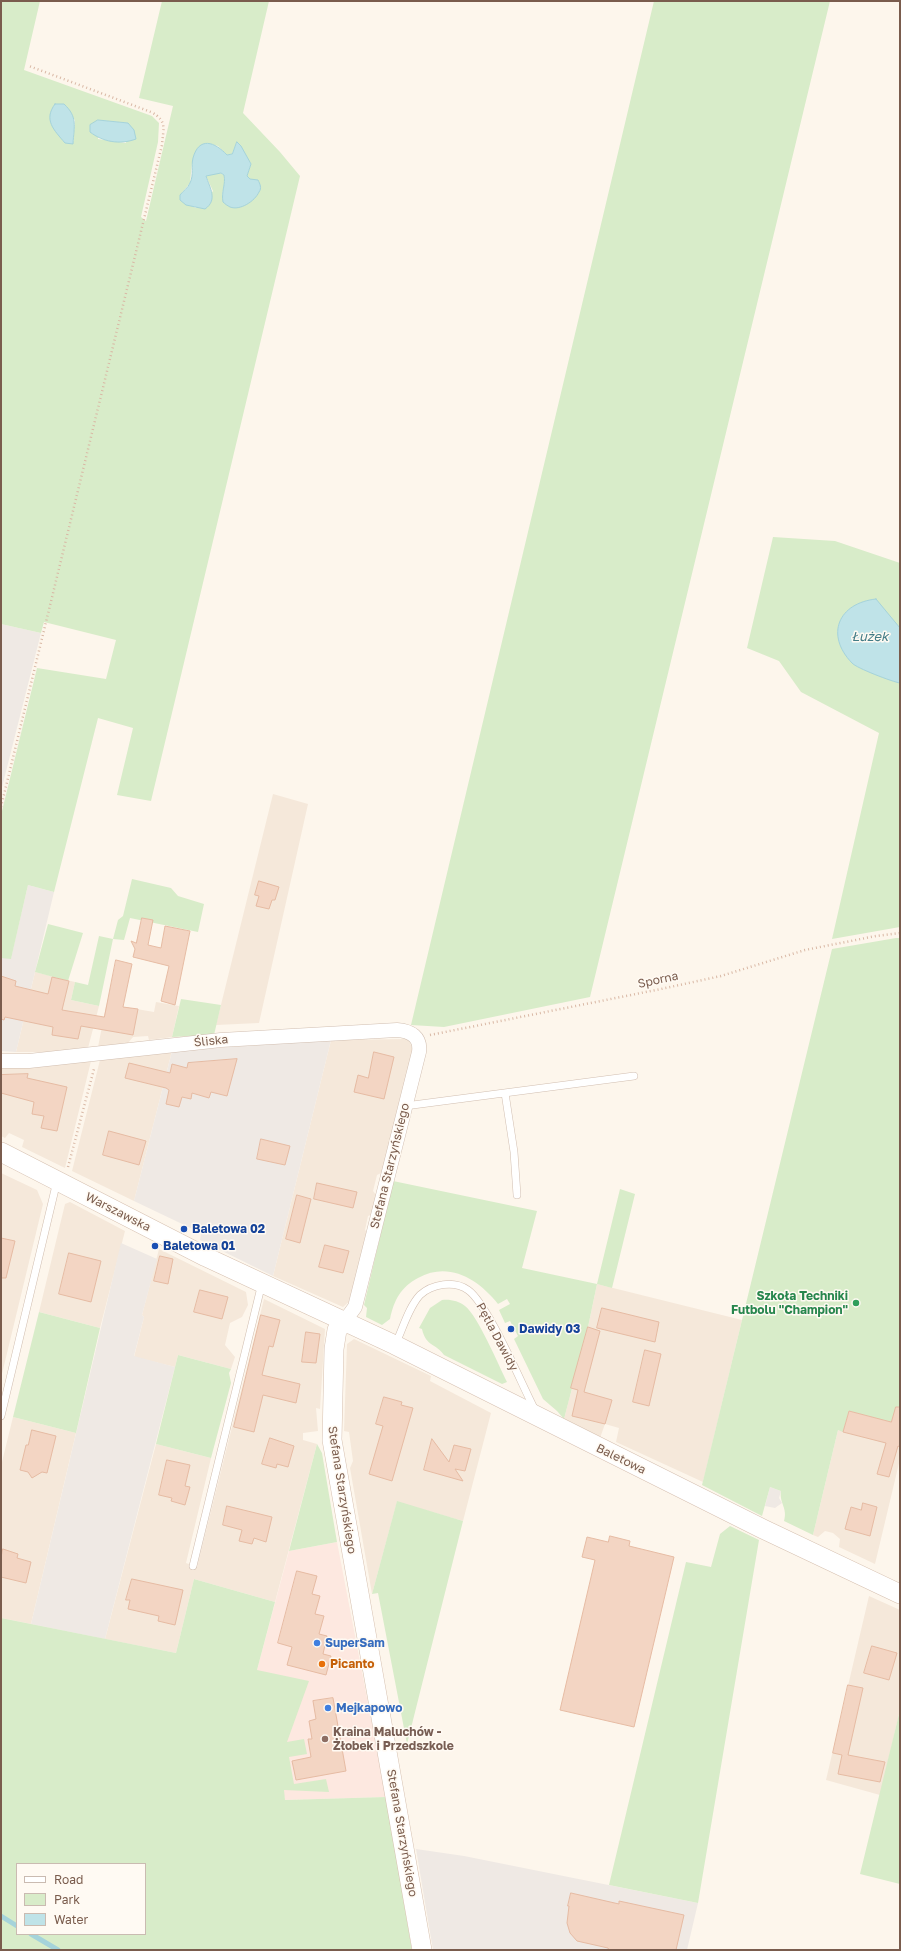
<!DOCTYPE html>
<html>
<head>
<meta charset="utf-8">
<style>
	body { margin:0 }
	#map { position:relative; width:901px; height:1951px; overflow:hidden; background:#fdf6ec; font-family:"Golos Text",sans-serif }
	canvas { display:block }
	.frame { position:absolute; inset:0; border:2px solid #7a5c4d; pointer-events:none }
	.legend { position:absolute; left:16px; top:1863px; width:130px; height:72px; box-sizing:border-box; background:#fffaf3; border:1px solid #cabbb1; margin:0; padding:5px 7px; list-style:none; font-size:12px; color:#7a5c4d }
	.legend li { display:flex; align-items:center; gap:8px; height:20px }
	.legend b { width:20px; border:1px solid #cabbb1 }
</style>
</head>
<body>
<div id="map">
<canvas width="901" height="1951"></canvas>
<div class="frame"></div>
<ul class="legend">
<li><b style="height:5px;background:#fff"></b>Road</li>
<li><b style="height:11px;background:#d8ecc9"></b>Park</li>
<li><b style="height:11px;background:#bfe3e8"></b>Water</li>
</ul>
</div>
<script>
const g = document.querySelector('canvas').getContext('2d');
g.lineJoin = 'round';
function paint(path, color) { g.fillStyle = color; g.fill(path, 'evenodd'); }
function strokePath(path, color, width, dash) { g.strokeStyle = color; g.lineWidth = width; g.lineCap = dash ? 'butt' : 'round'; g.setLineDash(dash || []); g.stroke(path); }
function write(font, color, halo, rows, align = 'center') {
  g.font = font + ' "Golos Text",sans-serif'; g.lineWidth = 3; g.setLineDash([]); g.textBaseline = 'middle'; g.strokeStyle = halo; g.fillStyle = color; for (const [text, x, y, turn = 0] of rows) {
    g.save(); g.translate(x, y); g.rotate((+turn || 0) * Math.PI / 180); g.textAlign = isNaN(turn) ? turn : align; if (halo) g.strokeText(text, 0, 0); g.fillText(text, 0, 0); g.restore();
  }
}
const residential = new Path2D(`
	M273,794L308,804L259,1023L216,1025Z
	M35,972L75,982L71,1000L99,1006L88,1048L46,1054V1052H16Z
	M156,1002L179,1006L172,1037L149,1040L148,1036L133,1037L128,1043L98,1047L106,1006L113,1005L154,1012Z
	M408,1039L413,1049L383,1172L377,1175L373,1191L377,1196L373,1214L368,1216L365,1230L368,1234L351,1300L343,1307L273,1276L331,1040Z
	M172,1051L134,1201L72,1171L100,1060Z
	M91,1061L65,1168L22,1147L24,1140L9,1133L5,1138L1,1136V1066Z
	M1,1173L37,1190L43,1204L1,1378Z
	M70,1202L125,1231L100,1328L39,1312L65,1204Z
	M159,1249L246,1292L248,1305L242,1317L230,1323L225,1345L235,1357L231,1369L178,1355L175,1367L134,1357L144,1317L142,1315Z
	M597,1284L742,1320L703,1482L616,1442L619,1428L605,1424L600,1438L564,1419L588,1327Z
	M264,1299L325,1329L320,1409L316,1408L318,1431L303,1433V1440L317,1444L275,1602L194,1579L176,1653L105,1639L156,1444L211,1458L186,1563L197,1567Z
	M354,1339L431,1376L430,1381L491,1413L463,1521L397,1502L372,1594L350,1468L353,1461L349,1432L344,1431L347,1344Z
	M849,1411L900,1425V1459L875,1564L839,1547L840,1539L833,1533L825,1531L818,1537L813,1535L838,1430L843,1431Z
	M13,1417L76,1433L31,1624L1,1618V1466Z
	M869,1596L900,1610V1710L880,1795L826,1780Z`);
const commercial = new Path2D(`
	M337,1542L386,1797L285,1800L257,1670L289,1551Z`);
const industrial = new Path2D(`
	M1,624L41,633L1,791Z
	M28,885L54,892L16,1052L1,1051V958H11Z
	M331,1040L273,1276L200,1240L201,1233L134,1201L172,1051Z
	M121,1243L157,1259L142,1315L144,1317L134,1356L175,1367L105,1639L31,1624Z
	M770,1487L781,1491L779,1498L782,1503L775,1508L765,1506Z
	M416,1849L464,1856L698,1903L687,1950H433Z`);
const green = new Path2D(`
	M1,1H40L24,70L152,116L159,123L158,142L141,217L146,221L173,106L139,98L162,1H269L243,113L280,152L300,176L151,801L117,795L133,728L98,718L54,892L28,885L11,959L1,958V815L37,668L106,679L116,640L44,622L41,633L1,624ZM55,104L75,120L73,143ZM98,120L128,123L126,143L98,139ZM237,142L251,164L247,176L250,179L222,196L225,180L224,175C218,171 213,173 206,176L213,191L196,208L180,200V195L190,183L192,163L207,143L218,146L227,155L232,154Z
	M654,1H830L590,997L444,1027L411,1025Z
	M773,537L835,541L900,563V927L832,939L879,733L801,692L779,661L747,648Z
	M132,879L171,888L178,896L204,904L198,932L130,918L124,940L113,939L99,1006L71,1000L75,982L88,985L99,936L113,939L118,920L123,916Z
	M48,924L83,933L68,981L35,972Z
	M896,938H900V1425L849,1411L843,1432L838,1430L813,1535L784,1521C788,1508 779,1503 781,1491L770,1487L762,1516L702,1485L832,949Z
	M181,999L221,1005L214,1035L172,1037Z
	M393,1181L537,1211L522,1268L597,1284L620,1189L635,1194L612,1288L597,1284L588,1327L564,1419L557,1411L543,1399L514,1339L518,1336L510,1321L505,1323L499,1310L510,1304L507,1299L498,1304C478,1279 449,1261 418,1278C401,1287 394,1300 390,1319L382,1325L366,1317L367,1308L364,1305Z
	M442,1300C450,1299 459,1301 465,1306C478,1316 499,1366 507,1382L502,1384L444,1355C436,1343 426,1347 422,1329L419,1328L430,1308Z
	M39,1312L100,1328L76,1433L13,1417Z
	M178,1355L231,1369L229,1373L231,1383L211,1458L156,1444Z
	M317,1444L322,1453L337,1542L289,1551Z
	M397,1501L463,1521L407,1744L378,1593L372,1594Z
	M730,1526L759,1540L698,1903L609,1885L686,1562L711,1567L720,1534Z
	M194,1579L275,1602L257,1670L309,1681L287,1742L304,1739L307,1754L289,1757L294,1784L326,1779L329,1792L284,1790L285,1800L386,1797L412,1950H1V1618L176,1653ZM17,1864H145V1934H17Z
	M900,1710V1884L860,1874Z`);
const water = new Path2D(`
	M55,104H64C78,117 74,126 73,144L65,143C54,130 43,120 55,104Z
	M98,120L128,123L134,130L136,139C120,145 103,142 90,132V125Z
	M237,142L241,146L251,164L247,176L250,179L258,180C260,184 262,188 259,192C255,201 240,211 230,207C228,206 225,204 223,202C221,192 226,184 224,175L221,173L206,176C210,188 218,200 205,209L186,205L180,200V195C183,191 188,188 190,183C194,175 191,166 193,158C199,136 215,142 227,155L232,154Z
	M876,599L900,628V683C893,682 856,668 852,663C825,635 838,603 876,599Z`);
const stream = new Path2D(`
	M1,1916L17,1926
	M31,1934L58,1950`);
const building = new Path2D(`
	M259,881L279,887L275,900H272L269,909L256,906L259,896L255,895Z
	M142,918L153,920L148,945L161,948L165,926L190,931L175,1005L161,1001L169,966L133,957L135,949L131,941L136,943Z
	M116,960L132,964L123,1007L138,1009L133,1035L81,1026L78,1039L52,1035L53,1027L5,1017L4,1020L1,1019V976L16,981L15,986L48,994L52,977L69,981L62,1010L104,1017Z
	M374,1052L394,1057L384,1099L354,1092L358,1075L368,1078Z
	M237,1059L227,1096L211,1092L209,1098L192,1093L191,1099L182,1097L179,1107L166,1104L169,1090L166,1088L125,1078L129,1063L170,1073L172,1064L187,1068L188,1063Z
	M28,1074L27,1078L67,1087L57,1131L41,1128L44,1116L32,1114L34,1102L1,1093V1075Z
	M109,1131L146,1141L139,1165L103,1155Z
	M261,1139L290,1146L285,1165L257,1159Z
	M317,1183L357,1192L353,1208L314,1199Z
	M297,1195L311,1199L300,1243L286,1239Z
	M1,1238L15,1241L6,1278H1Z
	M325,1245L349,1251L343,1273L319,1267Z
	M69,1253L101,1261L91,1302L59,1294Z
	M160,1256L173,1259L168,1284L154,1281Z
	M200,1290L228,1297L222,1319L194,1312Z
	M602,1308L659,1322L655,1342L597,1328Z
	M261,1315L280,1320L273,1347L269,1346L262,1375L300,1384L296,1403L263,1395L254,1432L234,1427Z
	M588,1327L600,1331L584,1392L612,1400L605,1424L572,1416L578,1390L571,1388Z
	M306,1332L320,1334L316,1363L302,1362Z
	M645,1350L661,1354L649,1406L633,1402Z
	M384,1397L402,1402L401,1405L413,1408L392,1481L369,1474L383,1426L376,1424Z
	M896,1407H900V1447L898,1446L889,1477L877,1474L886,1443L843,1432L849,1411L891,1422Z
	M32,1430L56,1436L47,1473L42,1472L32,1478L28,1472L20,1470L26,1445H28Z
	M270,1438L294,1446L288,1467L277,1464L276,1468L262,1464Z
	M432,1439L449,1462L454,1445L471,1449L465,1471L455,1469L463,1481L424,1470Z
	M167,1460L190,1465L185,1486L190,1487L185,1505L171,1501L172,1498L159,1495Z
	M863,1503L877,1507L870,1536L845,1529L851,1507L861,1510Z
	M227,1506L272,1517L266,1542L254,1538L252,1544L239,1541L242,1530L223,1525Z
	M610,1536L630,1541L629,1546L674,1557L634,1727L560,1710L595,1560L582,1557L587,1537L608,1542Z
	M3,1549L18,1554L17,1558L31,1562L26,1583L1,1577V1558Z
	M297,1571L317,1576L312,1594L320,1596L315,1614L324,1616L319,1634L327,1636L323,1654L331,1656L326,1675L287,1665L292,1647L278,1643Z
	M132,1579L183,1590L175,1625L158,1621L159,1616L128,1609L130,1600H126Z
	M872,1646L897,1653L889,1680L864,1673Z
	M848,1685L863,1688L848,1755L885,1762L880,1782L838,1774L842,1755L833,1753Z
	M333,1698L346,1771L296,1780L292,1761L311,1757L308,1739H312L309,1721L316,1719L313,1701Z
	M571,1893L619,1904V1901L684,1915L676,1950H609L608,1948L577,1941L570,1933L567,1923L569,1906H568Z`);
const path = new Path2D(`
	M1,807L162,145C163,129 168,121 151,112L29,66
	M430,1035L661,989L721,976L805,950L876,936L900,933
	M68,1167L94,1069`);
const lane = new Path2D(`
	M505,1093L514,1152L517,1195
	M405,1106L634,1076
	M395,1345C403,1329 408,1308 420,1295C432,1284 454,1280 468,1290C488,1304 522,1385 535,1410
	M1,1416L57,1181
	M193,1566L262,1283`);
const street = new Path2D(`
	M1,1061H29L221,1040L397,1030C411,1031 421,1037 419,1052L355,1307L344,1322`);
const secondary = new Path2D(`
	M1,1152L206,1257L395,1345L763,1529L900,1594
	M344,1322L337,1330L334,1349L332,1440L422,1950`);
const markers = [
	[184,1229,4,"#1a4fb4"],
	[155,1246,4,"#1a4fb4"],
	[856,1303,4,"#2e9e5b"],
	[511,1329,4,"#1a4fb4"],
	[317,1643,4,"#3f7fe0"],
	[322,1664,4,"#e8710a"],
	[328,1708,4,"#3f7fe0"],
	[325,1739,4,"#8d6e63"]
];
const streetNames = [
	["Sporna",658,980,-12],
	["Śliska",211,1041,-6],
	["Stefana Starzyńskiego",390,1166,-76],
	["Warszawska",118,1212,27],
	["Pętla Dawidy",497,1337,62],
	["Baletowa",621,1459,26],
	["Stefana Starzyńskiego",342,1490,81],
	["Stefana Starzyńskiego",402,1833,80]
];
const transitNames = [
	["Baletowa 02",192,1229],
	["Baletowa 01",163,1246],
	["Dawidy 03",519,1329]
];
const leisureNames = [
	["Szkoła Techniki",848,1296],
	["Futbolu \"Champion\"",848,1310]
];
const shopNames = [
	["SuperSam",325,1643],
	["Mejkapowo",336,1708]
];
const foodNames = [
	["Picanto",330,1664]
];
const educationNames = [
	["Kraina Maluchów -",333,1732],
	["Żłobek i Przedszkole",333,1746]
];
const waterNames = [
	["Łużek",870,637]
];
paint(residential, '#f5e8da');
paint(commercial, '#fde8e0');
paint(industrial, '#efe9e4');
paint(green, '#d8ecc9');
paint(water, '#bfe3e8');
strokePath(water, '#a5d3da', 1);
strokePath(stream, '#a5d3da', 5);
paint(building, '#f3d5c3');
strokePath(building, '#e6bba3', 1);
strokePath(lane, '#d1beb0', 8);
strokePath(street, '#d1beb0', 15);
strokePath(secondary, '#d6c0b0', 20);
strokePath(path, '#d9b8a5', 2.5, [1, 3]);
strokePath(lane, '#fff', 7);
strokePath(street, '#fff', 14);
strokePath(secondary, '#fff', 19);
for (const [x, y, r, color] of markers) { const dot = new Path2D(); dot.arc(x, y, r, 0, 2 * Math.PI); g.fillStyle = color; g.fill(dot); strokePath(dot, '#fffaf3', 1.5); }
write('12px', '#7a5c4d', '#fffaf3', streetNames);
write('bold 12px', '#164399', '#fffaf3', transitNames, 'left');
write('bold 12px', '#27864d', '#fffaf3', leisureNames, 'right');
write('bold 12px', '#366cbe', '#fffaf3', shopNames, 'left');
write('bold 12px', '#c56008', '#fffaf3', foodNames, 'left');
write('bold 12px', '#785e54', '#fffaf3', educationNames, 'left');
write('italic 13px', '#437c86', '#fffaf3', waterNames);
</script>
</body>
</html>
